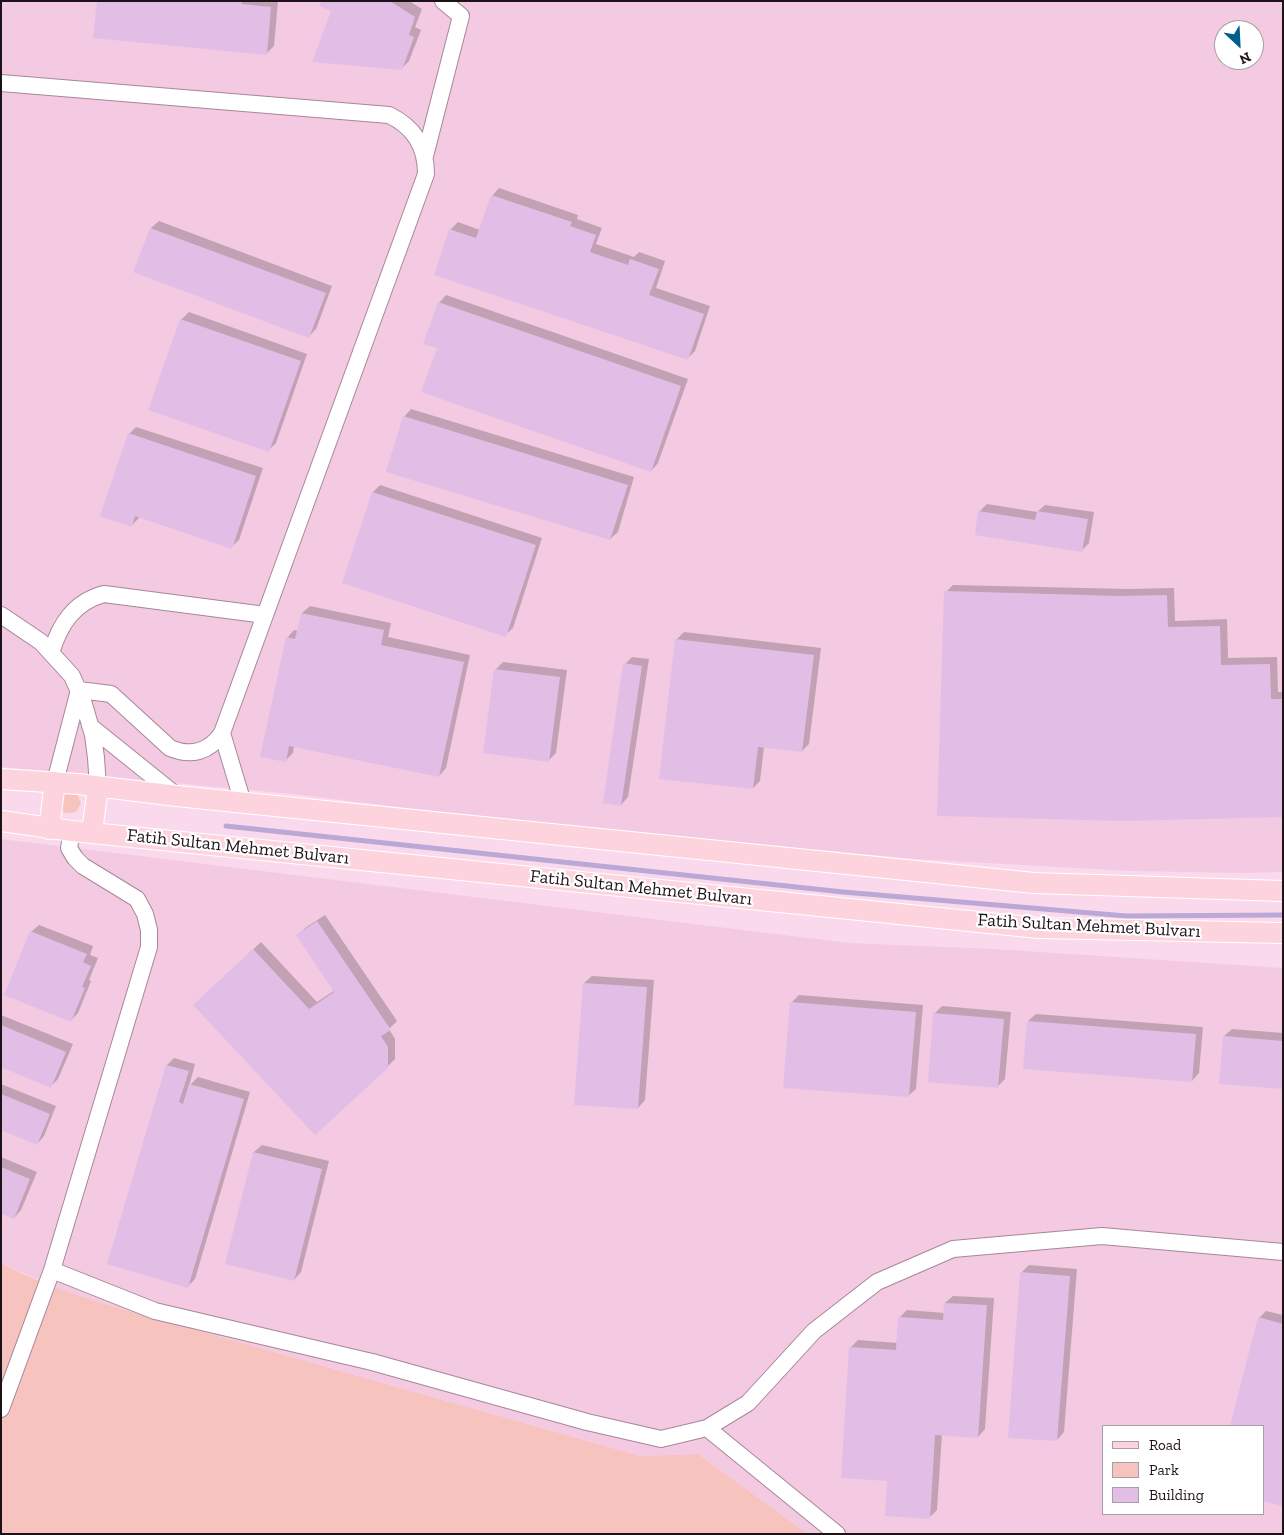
<!DOCTYPE html>
<html>
<head>
<meta charset="utf-8">
<style>
	body { margin:0 }
	#map { position:relative; width:1284px; height:1535px; overflow:hidden; background:#fbd9ec; font-family:"Zilla Slab",serif }
	canvas { display:block }
	.frame { position:absolute; inset:0; border:2px solid #1e1219; pointer-events:none }
	.legend { position:absolute; left:1102px; top:1425px; width:162px; height:90px; box-sizing:border-box; background:#fff; border:1px solid #a5a0a3; margin:0; padding:6px 9px; list-style:none; font-size:15px; color:#1e1219 }
	.legend li { display:flex; align-items:center; gap:10px; height:25px }
	.legend b { width:25px; border:1px solid #a5a0a3 }
	.north { position:absolute; left:1214px; top:20px; width:50px; height:50px; box-sizing:border-box; background:#fff; border:1px solid #a5a0a3; border-radius:50%; rotate:155deg; font-size:14px; font-weight:700; line-height:20px; text-align:center; color:#1e1219 }
	.north::after { content:''; display:block; margin:auto; width:18px; height:22px; background:#005e8e; clip-path:polygon(50% 0,100% 100%,50% 72%,0 100%) }
</style>
</head>
<body>
<div id="map">
<canvas width="1284" height="1535"></canvas>
<div class="frame"></div>
<ul class="legend">
<li><b style="height:6px;background:#fdd3dd"></b>Road</li>
<li><b style="height:14px;background:#f6c3bf"></b>Park</li>
<li><b style="height:14px;background:#e2bee7"></b>Building</li>
</ul>
<div class="north">N</div>
</div>
<script>
const g = document.querySelector('canvas').getContext('2d');
g.lineJoin = 'round';
function paint(path, color) { g.fillStyle = color; g.fill(path, 'evenodd'); }
function strokePath(path, color, width, dash) { g.strokeStyle = color; g.lineWidth = width; g.lineCap = dash ? 'butt' : 'round'; g.setLineDash(dash || []); g.stroke(path); }
function write(font, color, halo, rows, align = 'center') {
  g.font = font + ' "Zilla Slab",serif'; g.lineWidth = 4.5; g.setLineDash([]); g.textBaseline = 'middle'; g.strokeStyle = halo; g.fillStyle = color; for (const [text, x, y, turn = 0] of rows) {
    g.save(); g.translate(x, y); g.rotate((+turn || 0) * Math.PI / 180); g.textAlign = isNaN(turn) ? turn : align; if (halo) g.strokeText(text, 0, 0); g.fillText(text, 0, 0); g.restore();
  }
}
const built = new Path2D(`
	M1,1H1283V872L1245,873L1130,871L915,859L520,822L293,794L1,767ZM1224,30H1254V60H1224Z
	M1,839L849,943L994,949L1283,968V1534H808L698,1454L640,1456L101,1303L69,1293L7,1266L1,1263ZM1103,1426H1263V1514H1103Z`);
const green = new Path2D(`
	M63,792L77,793L81,803L76,812L65,813L59,808Z
	M1,1263C33,1280 67,1292 101,1303L640,1456L698,1454L808,1534H1Z`);
const shadow = new Path2D(`
	M98,1H278L274,46L266,54Z
	M323,1H409L422,9L415,27L421,30L409,61L402,68Z
	M499,188L578,215L577,219L602,228L596,244L634,257L639,252L665,261L656,288L710,306L695,351L687,359L450,230L458,222L480,230L492,196Z
	M159,221L332,286L316,329L309,336L135,271L151,228Z
	M446,295L688,379L658,463L651,471L438,348L439,303Z
	M189,312L307,354L276,443L268,451L181,320Z
	M411,409L634,477L618,532L610,539L404,417Z
	M136,427L263,468L239,540L231,547L140,517L132,525L129,434Z
	M380,485L542,538L513,628L505,635L373,492Z
	M987,504L1037,512L1045,505L1094,512L1089,543L1082,550L979,512Z
	M953,585L1128,589L1174,588L1175,621L1227,619L1228,658L1277,657L1278,692H1283V816L946,592Z
	M310,606L391,623L388,637L470,655L446,768L439,776L294,746L293,753L285,761L287,638L294,630L298,631L302,613Z
	M684,632L821,648L809,744L802,751L764,747L760,781L753,788L676,640Z
	M632,657L649,659L628,797L621,805L625,664Z
	M503,662L567,670L556,753L549,760L496,669Z
	M325,915L397,1021L389,1029L395,1039V1059L387,1067L202,998L261,942L317,1002L335,990L298,936L305,928Z
	M39,925L93,946L90,955L98,958L89,980L91,981L78,1013L71,1020L31,932Z
	M592,976L654,980L645,1100L638,1108L584,983Z
	M799,995L923,1005L916,1089L908,1096L791,1003Z
	M942,1006L1011,1012L1005,1079L998,1086L934,1014Z
	M1036,1014L1203,1027L1199,1073L1192,1081L1028,1021Z
	M1,1015L73,1044L58,1079L51,1086L1,1066Z
	M1232,1029L1283,1033V1088L1224,1036Z
	M174,1058L195,1064L189,1086L198,1077L250,1092L195,1279L188,1286L167,1065Z
	M1,1084L56,1106L44,1136L37,1144L1,1129Z
	M262,1145L329,1161L301,1272L294,1280L226,1263L254,1152Z
	M1,1157L37,1172L21,1210L14,1218L1,1213Z
	M1029,1265L1077,1269L1064,1432L1057,1440L1021,1273Z
	M953,1296L994,1298L985,1429L978,1437L942,1434L937,1510L929,1518L889,1480L850,1348L858,1340L898,1343L899,1318L907,1310L945,1313V1303Z
	M1266,1311L1283,1315V1505L1263,1500V1426H1231L1259,1318Z`);
const stream = new Path2D(`
	M226,826L843,892L1126,916L1283,915`);
const building = new Path2D(`
	M97,1H242V4L271,7L267,55L93,38Z
	M321,1H390L415,17L409,35L414,37L402,70L312,62L331,11L319,6Z
	M491,195L572,222L570,226L596,235L590,252L628,265L630,259L659,269L649,295L704,314L688,360L434,275L449,229L476,238Z
	M150,228L326,293L309,338L133,272Z
	M438,302L681,386L651,472L421,392L437,348L423,344Z
	M180,319L301,361L269,452L148,410Z
	M403,416L628,485L610,540L386,472Z
	M128,433L256,476L232,549L135,516L132,527L100,516Z
	M372,492L536,545L506,637L342,583Z
	M978,511L1035,520L1037,511L1088,519L1082,552L975,535Z
	M944,591L1120,596L1167,595L1168,627L1220,626L1221,665L1270,664L1271,699H1283V817L1125,821L937,816Z
	M301,613L384,630L381,645L464,662L439,777L289,746L286,762L260,757L286,637L295,639Z
	M675,639L814,655L802,752L758,747L753,789L659,779Z
	M623,663L642,666L621,806L603,803Z
	M494,669L560,677L549,762L483,753Z
	M317,921L391,1030L381,1036L388,1047V1068L315,1135L193,1005L253,949L309,1009L334,992L296,935Z
	M30,931L87,954L83,962L91,966L82,987L85,988L71,1022L4,995Z
	M583,983L647,987L638,1109L574,1105Z
	M790,1002L916,1012L909,1097L783,1088Z
	M933,1013L1004,1019L998,1088L928,1082Z
	M1027,1021L1196,1034L1192,1082L1023,1069Z
	M1,1025L66,1052L51,1088L1,1067Z
	M1223,1036L1283,1041V1089L1219,1084Z
	M166,1065L189,1071L179,1102L183,1104L189,1084L244,1099L188,1288L107,1264Z
	M1,1094L50,1114L37,1145L1,1130Z
	M253,1152L322,1169L294,1281L225,1264Z
	M1,1167L30,1179L14,1219L1,1214Z
	M1020,1272L1070,1276L1057,1441L1008,1438Z
	M944,1303L987,1305L978,1438L935,1435L930,1519L885,1516L887,1481L841,1478L849,1347L896,1350L898,1317L943,1320Z
	M1258,1317L1283,1324V1506L1263,1501V1426H1230Z`);
const minor = new Path2D(`
	M1,83L389,115C414,127 426,146 426,174L222,733L243,803
	M425,156L461,16L443,1
	M1,615L41,642L72,676L83,701L93,735L96,758L98,787
	M51,653C60,624 74,602 104,594L265,615
	M79,690L111,694L170,748C191,757 209,752 222,733
	M90,726L177,796
	M55,782L79,690
	M52,1270L155,1311L372,1362L587,1422L661,1439L707,1428L748,1403L814,1331L877,1282L953,1249L1102,1236L1283,1252
	M1,1409L52,1270L149,947V930L145,914L137,899L83,866L75,858L69,848L72,831
	M707,1428L837,1534`);
const major = new Path2D(`
	M1,779L78,784L177,796L1034,883L1283,891
	M1,821L72,831L1039,928L1283,933
	M49,829L55,782
	M92,832L98,787`);
const streetNames = [
	["Fatih Sultan Mehmet Bulvarı",238,847,6],
	["Fatih Sultan Mehmet Bulvarı",641,888,6],
	["Fatih Sultan Mehmet Bulvarı",1089,926,3]
];
paint(built, '#f3cae1');
paint(green, '#f6c3bf');
paint(shadow, '#0003');
strokePath(stream, '#baa8d6', 5);
paint(building, '#e2bee7');
strokePath(minor, '#a68799', 18);
strokePath(major, '#fff', 22);
strokePath(minor, '#fff', 16);
strokePath(major, '#fdd3dd', 20);
write('18px', '#1e1219', '#fff', streetNames);
</script>
</body>
</html>
